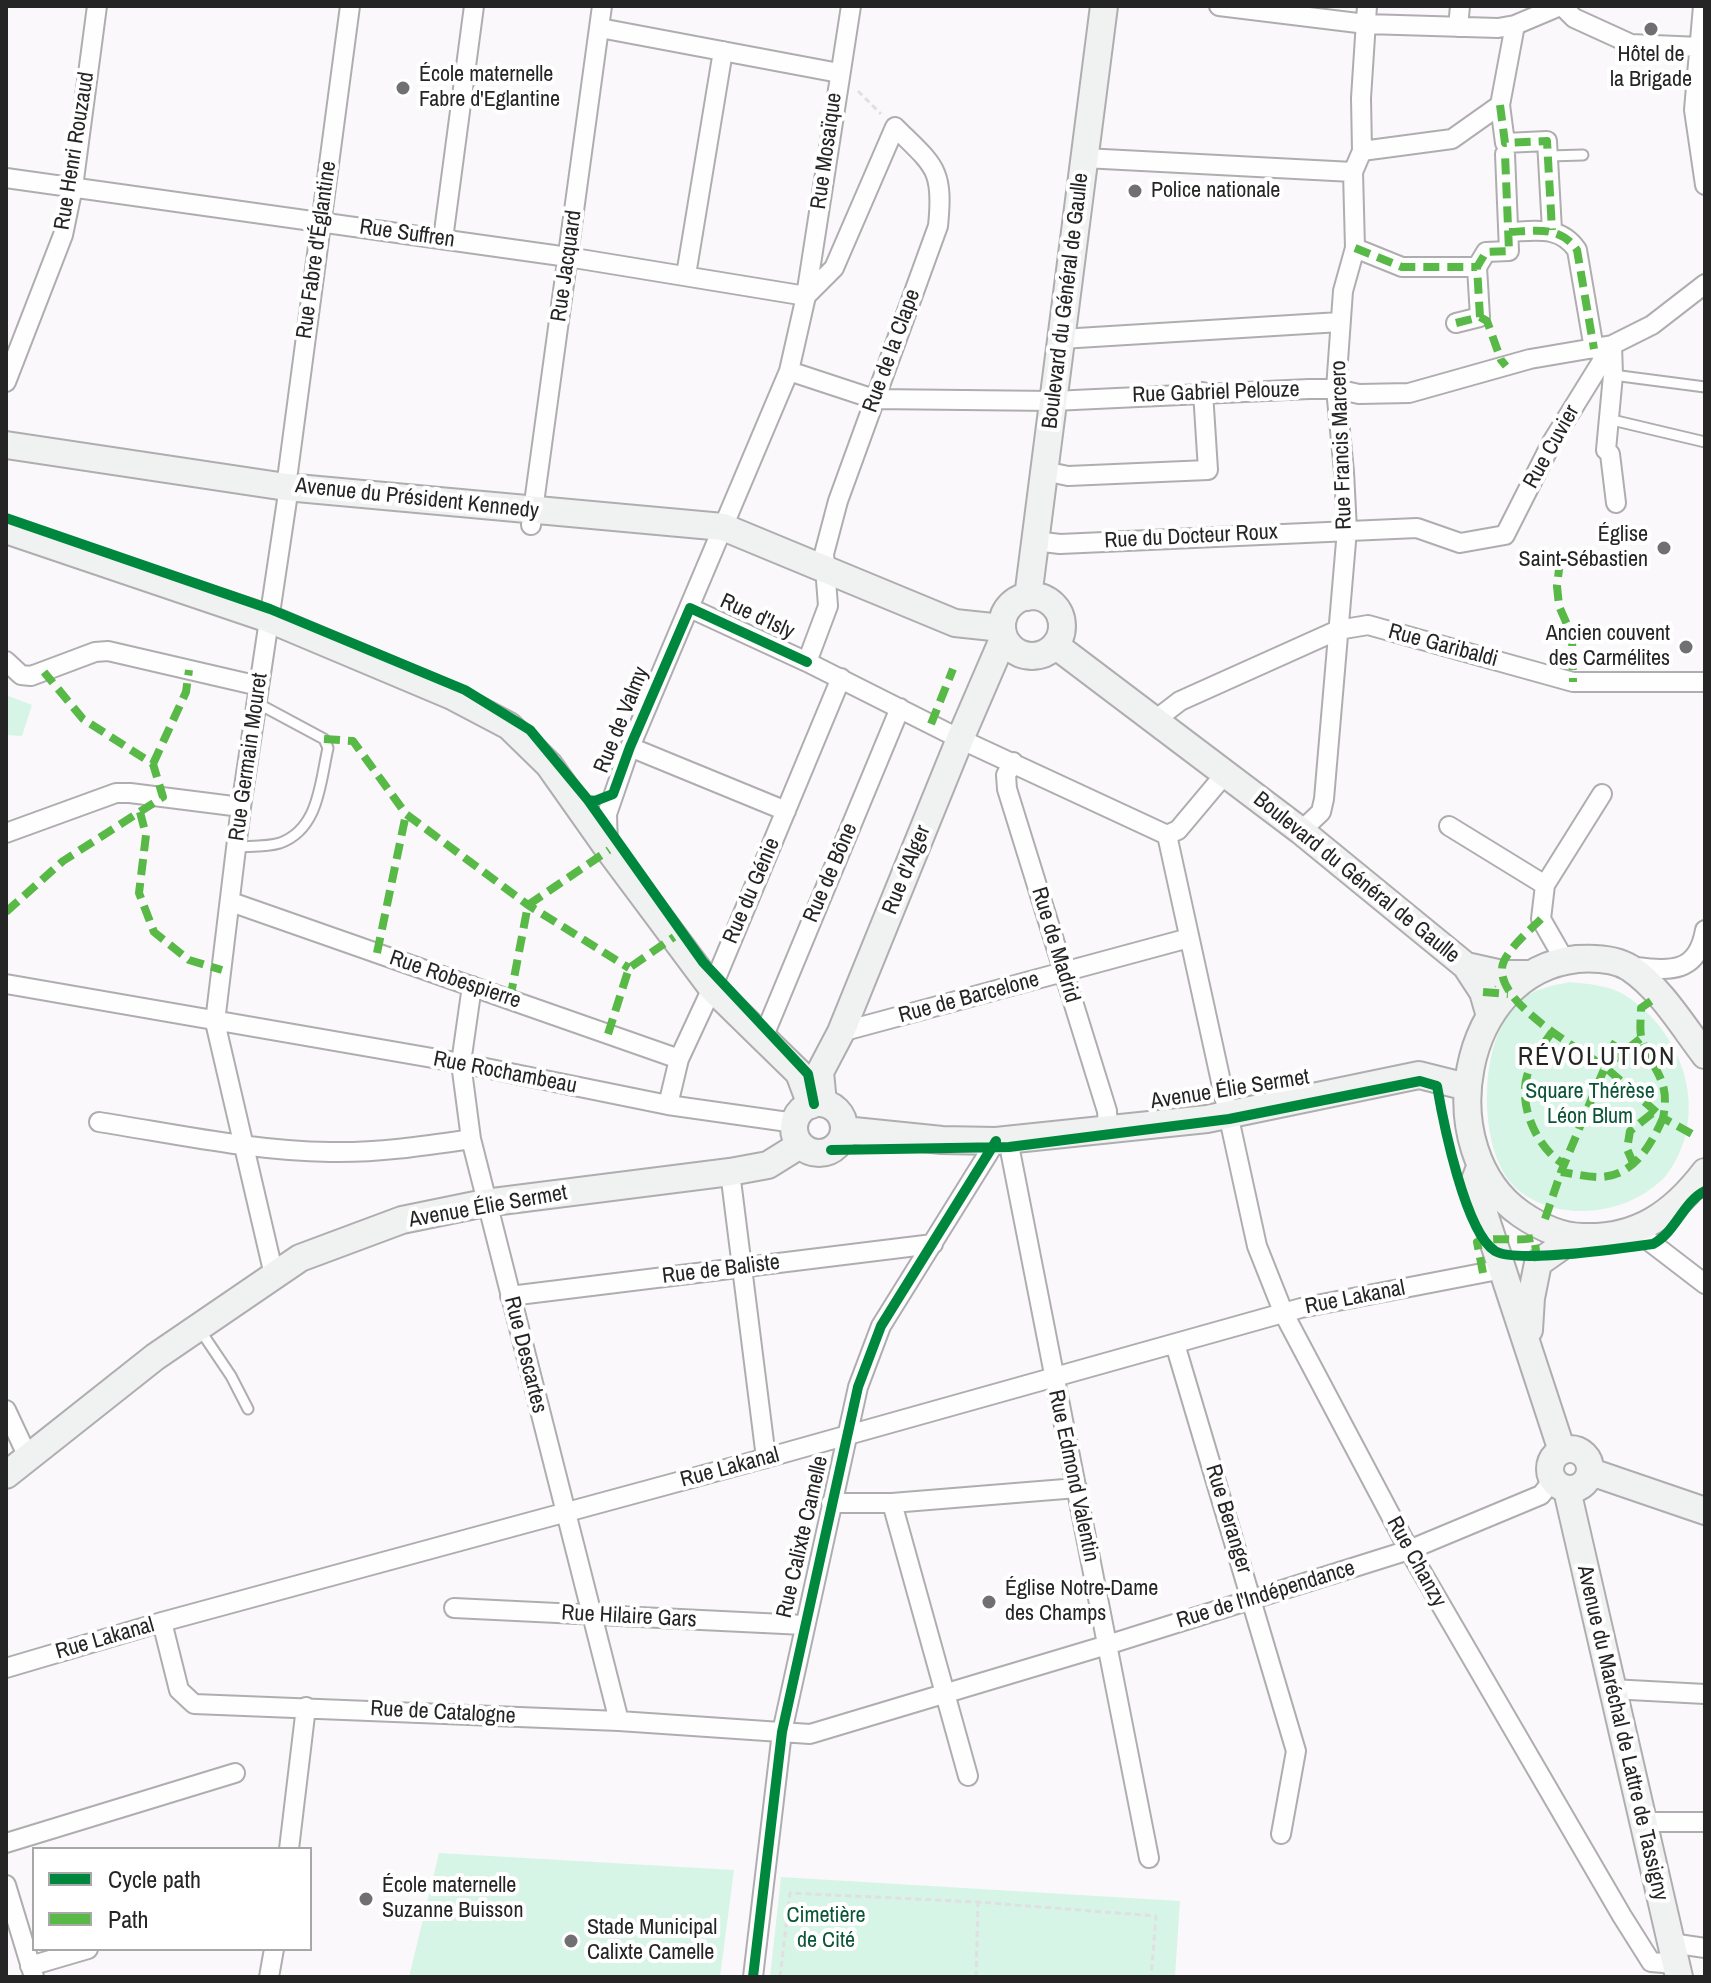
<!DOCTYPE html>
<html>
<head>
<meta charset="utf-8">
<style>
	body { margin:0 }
	#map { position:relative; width:1711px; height:1983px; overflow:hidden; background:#faf8fb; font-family:"Archivo Narrow",sans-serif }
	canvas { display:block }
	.frame { position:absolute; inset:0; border:8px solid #252526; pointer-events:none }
	.legend { position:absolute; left:32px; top:1847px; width:280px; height:104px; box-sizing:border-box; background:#fff; border:2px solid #a8a8a8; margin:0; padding:10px 14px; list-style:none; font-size:24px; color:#252526 }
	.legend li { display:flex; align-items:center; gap:16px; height:40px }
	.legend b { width:40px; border:2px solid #a8a8a8 }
</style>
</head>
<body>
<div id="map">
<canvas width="1711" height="1983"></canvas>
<div class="frame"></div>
<ul class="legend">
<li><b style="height:10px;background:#00873e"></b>Cycle path</li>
<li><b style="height:10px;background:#58b947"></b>Path</li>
</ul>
</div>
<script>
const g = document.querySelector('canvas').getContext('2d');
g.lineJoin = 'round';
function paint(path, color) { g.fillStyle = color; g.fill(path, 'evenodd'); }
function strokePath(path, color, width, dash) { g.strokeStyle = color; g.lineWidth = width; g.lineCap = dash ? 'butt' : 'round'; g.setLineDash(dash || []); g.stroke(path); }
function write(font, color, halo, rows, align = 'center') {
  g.font = font + ' "Archivo Narrow",sans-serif'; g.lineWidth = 8; g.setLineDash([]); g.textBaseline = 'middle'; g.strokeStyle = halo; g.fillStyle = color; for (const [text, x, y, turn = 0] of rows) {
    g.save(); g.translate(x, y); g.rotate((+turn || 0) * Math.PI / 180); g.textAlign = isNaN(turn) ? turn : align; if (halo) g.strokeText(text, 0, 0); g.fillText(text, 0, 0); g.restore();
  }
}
const green = new Path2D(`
	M6,695L32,705L22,736L6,735Z
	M1570,982C1588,984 1607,985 1623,994C1687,1033 1711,1119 1665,1177C1641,1200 1615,1210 1583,1211C1558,1212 1527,1202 1511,1183C1477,1143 1478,1037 1520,1001C1535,988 1551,986 1570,982Z
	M439,1853L734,1870L720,1977H409Z
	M781,1877L1180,1901L1175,1977H770Z`);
const path = new Path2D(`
	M858,91L881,114
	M780,1977L790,1893L978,1902L1156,1916L1151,1977
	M976,1977L978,1902`);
const lane = new Path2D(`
	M1548,156L1583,155
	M1613,375L1705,387
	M1608,419L1705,442
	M236,847C250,846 267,847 280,843C319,829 320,783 328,748L324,739L257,703
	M200,1330L231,1376L248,1409`);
const street = new Path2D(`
	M1219,6L1366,24L1498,28L1515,25L1560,6
	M1562,6L1574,18L1631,44L1700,47
	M1703,6L1694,110L1705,185
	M1458,27L1460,6
	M600,28L839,73
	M1500,105L1505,143L1547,141L1552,230
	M1362,151L1452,139L1500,105L1515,25
	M1084,158L1353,172
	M6,178L568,257L806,296L851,6
	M1509,232C1535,231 1560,225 1577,250L1594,349
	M443,239L474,6
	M1355,248L1402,267H1477
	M686,275L723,51
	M1456,323L1480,317L1477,267L1486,252L1509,251L1505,154
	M1061,339L1340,322
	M1612,345L1613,375L1606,450L1610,454L1616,503
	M789,371L874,399L1053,401L1309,389H1336L1359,394L1409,393L1530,359L1612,345L1652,325L1705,284
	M6,382L63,235L73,187L97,6
	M1044,471L1068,476L1208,470L1203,392
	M531,525L602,6
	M1035,541L1060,544L1417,528L1460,543L1505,535L1552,442L1612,345
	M690,608L807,662L960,739L1167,835L1178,830L1225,774
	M6,661L21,675L31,676L95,652L108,651L259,686
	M1154,721L1180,701L1338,630L1368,625L1573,682H1705
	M630,747L786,811
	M1013,762L1006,775L1007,789L1107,1111L1108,1128
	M1449,826L1545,885
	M1301,831L1321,812L1324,799L1347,530L1344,472L1336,389L1343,291L1355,248L1353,172L1362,151L1361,98L1367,6
	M6,833L116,793H130L241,807
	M1167,835L1257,1246L1284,1314L1409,1550L1622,1916L1651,1962L1676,1964
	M608,847L607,814L630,747L789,371L806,296L834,268L895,127C934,166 944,168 938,226L838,501L824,554L828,606L807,662
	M231,902L679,1059
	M1565,961L1541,919L1545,885L1602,794
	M1628,966C1666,970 1697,977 1705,930
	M6,984L461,1063L668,1105L795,1123
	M472,986L461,1063L471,1139L619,1721
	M841,1032L1189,938
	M763,1038L900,708
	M668,1105L679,1059L712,988L841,678
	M99,1122C175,1134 253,1151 330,1152C378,1153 424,1146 471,1139
	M1008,1140L1149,1858
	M730,1172L766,1458
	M1636,1231L1705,1284
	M274,1275L215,1022L241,807L287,500L286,487L350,6
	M510,1296L933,1244
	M1175,1344L1296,1751L1281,1834
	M6,1410L28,1457
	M831,1503H892L1077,1488
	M892,1503L968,1776
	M454,1608L804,1625
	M162,1622L179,1690L194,1704L619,1721L810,1734L1107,1645L1409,1550L1541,1495L1553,1480
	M6,1668L162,1622L766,1458L1301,1308L1503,1269
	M1611,1689L1705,1694
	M1643,1822H1705
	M6,1843L235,1773
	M289,1849L306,1707
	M6,1885L34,1977
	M1671,1943L1705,1948
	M30,1966L88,1949
	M269,1977L274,1949
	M753,1977L782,1732L858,1387L881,1326L996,1141`);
const secondary = new Path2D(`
	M6,445L286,487L723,527L955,623L1002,628
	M6,530L269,619L452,696L509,726L549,765L609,850L712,988L799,1073L811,1105
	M1002 626a30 30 0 1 1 60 0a30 30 0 1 1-60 0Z
	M1028,597L1104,6
	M1055,645L1301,831L1466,966L1483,992L1490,1016
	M1466,966L1502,974H1532
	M1705,1055C1682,1025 1661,989 1630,968C1616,959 1593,958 1577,959C1459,972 1430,1151 1521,1214C1540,1227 1560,1237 1583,1237C1637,1239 1673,1214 1705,1172
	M823,1103L820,1072L841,1032L960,739L1004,637
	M794 1128a25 25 0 1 1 50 0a25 25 0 1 1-50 0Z
	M844,1130L942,1140L996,1141L1207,1119L1419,1075L1467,1087
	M1480,1167L1474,1183L1562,1451
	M1529,1330L1531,1298L1538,1263L1575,1237
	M1550 1469a20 20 0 1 1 40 0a20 20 0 1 1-40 0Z
	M1591,1472L1705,1511
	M6,1475L155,1357L300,1258L402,1220L485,1203L730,1172L768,1165L800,1145
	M1567,1490L1679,1977`);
const quiet = new Path2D(`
	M1500,105L1505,143L1547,141L1552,230
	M1509,232C1535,231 1560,225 1577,250L1594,349
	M1355,248L1402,267H1477
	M1480,317L1487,321L1501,360L1506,366
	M1456,323L1480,317L1477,267L1486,252L1509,251L1505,154
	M1560,561L1557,586L1559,606L1572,636L1573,682
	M931,724L953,669
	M324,739L353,741L406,814L528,905L629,968
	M153,764L186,692L189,670
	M140,812L146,835L139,893L154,932L189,960L222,970
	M6,912L63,861L163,797L153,764L83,719L44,672
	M1541,919C1529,931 1512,945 1504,961C1487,998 1579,1049 1605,1067L1641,1038
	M377,953L406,814
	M1483,992L1508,994
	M510,999L528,905L609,850
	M1651,1001L1641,1008C1641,1018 1639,1031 1642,1040C1653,1072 1671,1079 1663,1118L1692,1134
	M1552,1032C1542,1046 1532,1059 1527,1076C1518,1106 1538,1150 1564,1164
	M608,1034L629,968L674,937
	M1610,1043L1624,1052
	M1634,1165L1627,1149L1630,1131L1655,1111
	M1545,1219L1561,1172L1605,1067L1663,1118C1651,1145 1634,1176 1600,1177C1588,1177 1574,1174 1561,1172
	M1483,1273L1477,1242C1496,1236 1514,1242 1534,1238L1538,1263`);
const cycleway = new Path2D(`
	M6,518L270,609L465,690L530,730L588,800L595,801L613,794L630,747L690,608L807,662
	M588,800L703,962L808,1074L814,1104
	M831,1150L1009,1147L1229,1119L1420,1081L1437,1086C1443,1121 1465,1232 1495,1251C1517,1264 1624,1248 1653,1244C1676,1232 1683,1202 1705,1191
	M753,1977L782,1732L858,1387L881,1326L996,1141`);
const markers = [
	[1651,29,8,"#706f71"],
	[403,88,8,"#706f71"],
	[1135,191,8,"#706f71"],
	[1664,548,8,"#706f71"],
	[1686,647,8,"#706f71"],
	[989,1602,8,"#706f71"],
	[366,1899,8,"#706f71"],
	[571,1941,8,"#706f71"]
];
const poiNames = [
	["Hôtel de",1651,55,"center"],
	["la Brigade",1651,80,"center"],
	["École maternelle",419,75],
	["Fabre d'Eglantine",419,100],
	["Police nationale",1151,191],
	["Église",1648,535,"right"],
	["Saint-Sébastien",1648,560,"right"],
	["Ancien couvent",1670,634,"right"],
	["des Carmélites",1670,659,"right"],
	["Église Notre-Dame",1005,1589],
	["des Champs",1005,1614],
	["École maternelle",382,1886],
	["Suzanne Buisson",382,1911],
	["Stade Municipal",587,1928],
	["Calixte Camelle",587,1953]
];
const streetNames = [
	["Rue Henri Rouzaud",75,151,-81],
	["Rue Mosaïque",827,151,-82],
	["Rue Suffren",407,234,8],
	["Rue Fabre d'Églantine",317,250,-82],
	["Rue Jacquard",567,266,-82],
	["Boulevard du Général de Gaulle",1066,301,-83],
	["Rue de la Clape",892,351,-70],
	["Rue Gabriel Pelouze",1216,393,-2],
	["Rue Francis Marcero",1342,445,-92],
	["Rue Cuvier",1552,447,-61],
	["Avenue du Président Kennedy",417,499,6],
	["Rue du Docteur Roux",1191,537,-3],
	["Rue d'Isly",757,617,25],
	["Rue Garibaldi",1443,646,15],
	["Rue de Valmy",622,720,-68],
	["Rue Germain Mouret",249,757,-82],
	["Rue d'Alger",907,870,-68],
	["Rue de Bône",831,873,-67],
	["Boulevard du Général de Gaulle",1356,878,39],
	["Rue du Génie",752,891,-67],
	["Rue de Madrid",1055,945,73],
	["Rue Robespierre",455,980,19],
	["Rue de Barcelone",969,998,-15],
	["Rue Rochambeau",505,1073,11],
	["Avenue Élie Sermet",1230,1090,-9],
	["Avenue Élie Sermet",488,1207,-10],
	["Rue de Baliste",721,1270,-7],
	["Rue Lakanal",1355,1298,-11],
	["Rue Descartes",525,1355,76],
	["Rue Lakanal",730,1468,-15],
	["Rue Edmond Valentin",1073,1476,78],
	["Rue Beranger",1228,1519,73],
	["Rue Calixte Camelle",803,1537,-77],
	["Rue Chanzy",1416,1562,61],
	["Rue de l'Indépendance",1266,1595,-17],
	["Rue Hilaire Gars",629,1617,3],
	["Rue Lakanal",105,1639,-16],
	["Rue de Catalogne",443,1713,3],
	["Avenue du Maréchal de Lattre de Tassigny",1622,1733,77]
];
const parkNames = [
	["Square Thérèse",1590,1092],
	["Léon Blum",1590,1117],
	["Cimetière",826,1916],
	["de Cité",826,1941]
];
const quarterNames = [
	["RÉVOLUTION",1597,1058]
];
paint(green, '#d7f5e6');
strokePath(lane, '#afadb0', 13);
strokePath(street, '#afadb0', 22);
strokePath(secondary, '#afadb0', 30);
strokePath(path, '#e0dfe1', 3, [6, 4]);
strokePath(lane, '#fefefe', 9);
strokePath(street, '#fefefe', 18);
strokePath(secondary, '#eff2f0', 26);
strokePath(quiet, '#58b947', 8, [16, 8]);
strokePath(cycleway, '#00873e', 10);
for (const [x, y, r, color] of markers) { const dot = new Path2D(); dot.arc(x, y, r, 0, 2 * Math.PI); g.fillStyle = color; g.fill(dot); strokePath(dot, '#fff', 3); }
write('22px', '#252526', '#fff', poiNames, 'left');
write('22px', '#252526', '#fff', streetNames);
write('22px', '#0b5539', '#fff', parkNames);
g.letterSpacing = '2px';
write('26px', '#252526', '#fff', quarterNames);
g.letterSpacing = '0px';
</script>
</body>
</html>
